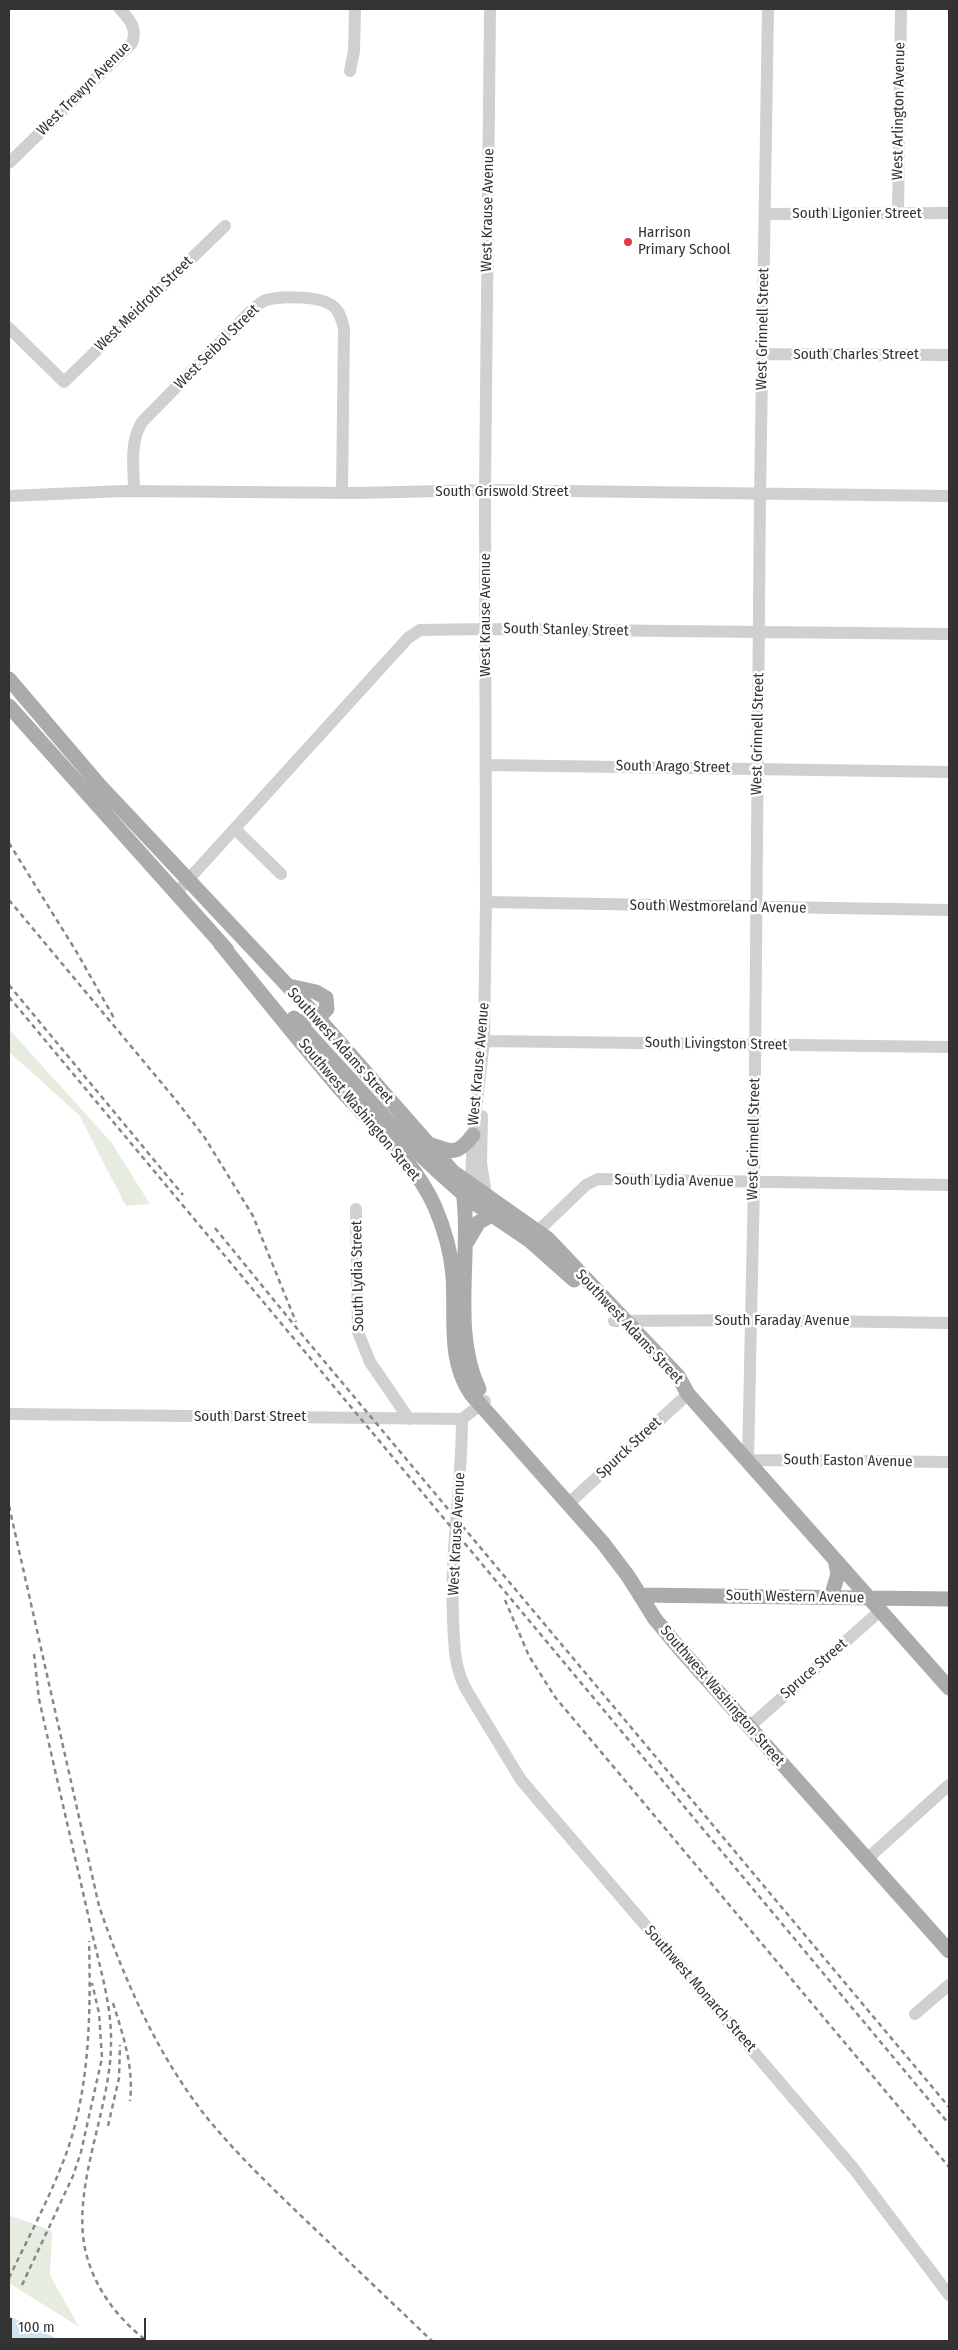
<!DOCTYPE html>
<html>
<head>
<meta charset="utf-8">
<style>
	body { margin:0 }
	#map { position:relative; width:958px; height:2350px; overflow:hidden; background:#fff; font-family:"Fira Sans Condensed",sans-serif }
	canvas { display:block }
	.frame { position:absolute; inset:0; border:10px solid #333; pointer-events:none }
	.scale { position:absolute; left:10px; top:2318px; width:136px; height:22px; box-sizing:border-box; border:2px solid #333; border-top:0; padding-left:6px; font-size:15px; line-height:18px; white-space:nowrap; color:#333; -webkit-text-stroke:4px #fff; paint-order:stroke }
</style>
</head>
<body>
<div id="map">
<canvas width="958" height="2350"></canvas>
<div class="frame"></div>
<div class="scale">100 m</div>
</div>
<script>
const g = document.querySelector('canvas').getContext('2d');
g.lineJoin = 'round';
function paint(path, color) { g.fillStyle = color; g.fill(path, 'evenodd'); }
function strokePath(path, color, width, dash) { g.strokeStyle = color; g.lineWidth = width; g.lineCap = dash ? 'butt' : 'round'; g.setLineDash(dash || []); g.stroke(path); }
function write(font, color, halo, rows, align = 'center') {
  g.font = font + ' "Fira Sans Condensed",sans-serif'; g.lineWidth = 5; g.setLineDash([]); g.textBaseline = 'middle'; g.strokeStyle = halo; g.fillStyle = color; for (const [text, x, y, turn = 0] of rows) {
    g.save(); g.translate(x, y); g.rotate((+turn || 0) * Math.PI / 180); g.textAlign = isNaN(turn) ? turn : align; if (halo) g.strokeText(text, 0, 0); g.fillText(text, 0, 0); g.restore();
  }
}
const green = new Path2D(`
	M9,1029L111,1142L150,1204L126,1206L79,1115L9,1052Z
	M9,2215L52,2231L50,2275L79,2327L9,2283Z`);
const water = new Path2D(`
	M9,2316L62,2341H9Z`);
const minor = new Path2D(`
	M768,9L760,495L754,1182L748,1460L949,1462
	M350,71L354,51L355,9
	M9,163L132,43C138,28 129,19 120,9
	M765,214L949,213
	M898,214L901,9
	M9,328L64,382L225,226
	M763,354L949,355
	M134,491C134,468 129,443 142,422L250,312C255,308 260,302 266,300C281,296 324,295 335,308C341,314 342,321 344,329L342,493
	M9,496L123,491L356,493L485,490L949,496
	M487,765L949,772
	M235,829L281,874
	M177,892L408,638L420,630L486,629L949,634
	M486,902L949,910
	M484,1041L949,1047
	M482,1116L481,1163L486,1195
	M474,1193L471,1179L473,1135L484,1041L486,902L485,490L490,9
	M356,1209L358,1332L370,1362L409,1419
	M538,1231L586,1185L598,1179L949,1185
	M614,1321L749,1320L949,1323
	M9,1414L462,1419L485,1401
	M462,1419C462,1485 450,1551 453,1617C454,1644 454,1668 467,1691L521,1780L854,2169L949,2295
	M569,1503L688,1394
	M749,1727L880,1611
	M867,1859L949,1785
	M915,2014L949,1985`);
const major = new Path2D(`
	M9,679L101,787L318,1018L453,1172L548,1239L678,1376L688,1394L949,1688
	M9,706L227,950
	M220,943C260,992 299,1041 340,1089C373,1126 414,1160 435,1207C444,1228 451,1252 453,1276C456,1315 447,1359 471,1394L603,1543L628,1576L655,1619L680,1649L949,1951
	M289,986L316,992L326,998L327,1009L318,1018L308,1017
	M294,1018L411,1146L444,1177L470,1200L529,1240L574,1280
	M429,1144C452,1152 457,1156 473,1135
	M463,1190C472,1254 451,1332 479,1389
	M467,1242L479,1222L492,1215
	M640,1595L949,1599
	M831,1597L838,1574L835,1560`);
const rail = new Path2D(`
	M9,843L76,951L114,1018
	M9,900L175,1099L205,1138L253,1216L296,1322
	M9,985L183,1195
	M9,997L949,2124
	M215,1228L304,1337L949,2107
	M9,1506L99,1906C124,1979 156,2052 204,2114C232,2149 264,2180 295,2210C341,2254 387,2298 432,2341
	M505,1600L529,1656L555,1697L949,2167
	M34,1654L39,1699C56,1776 74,1852 91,1928C99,1965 112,2005 111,2043C111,2110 70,2188 86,2253C95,2289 118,2319 147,2341
	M113,2003C123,2035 134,2067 130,2101
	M108,2126L119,2078L120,2045
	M9,2278C26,2242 46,2205 61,2167C90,2098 91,2015 89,1941
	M22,2285L73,2176L81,2152L102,2058L99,2013L92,1983`);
const markers = [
	[628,242,5,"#e63946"]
];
const streetNames = [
	["West Trewyn Avenue",84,89,-45],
	["West Arlington Avenue",899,111,-89],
	["West Krause Avenue",488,210,-89],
	["South Ligonier Street",857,214],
	["West Meidroth Street",144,304,-44],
	["West Grinnell Street",763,329,-89],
	["West Seibol Street",217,347,-45],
	["South Charles Street",856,355],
	["South Griswold Street",502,492],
	["West Krause Avenue",486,615,-90],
	["South Stanley Street",566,630,1],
	["West Grinnell Street",758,734,-89],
	["South Arago Street",673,767,1],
	["South Westmoreland Avenue",718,907,1],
	["South Livingston Street",716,1044,1],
	["Southwest Adams Street",340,1046,48],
	["West Krause Avenue",479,1064,-85],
	["Southwest Washington Street",359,1110,50],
	["West Grinnell Street",754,1139,-89],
	["South Lydia Avenue",674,1181,1],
	["South Lydia Street",358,1276,-91],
	["South Faraday Avenue",782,1321],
	["Southwest Adams Street",629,1327,47],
	["South Darst Street",250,1417],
	["Spurck Street",629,1448,-43],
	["South Easton Avenue",848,1461,1],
	["West Krause Avenue",457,1534,-87],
	["South Western Avenue",795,1597,1],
	["Spruce Street",814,1669,-41],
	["Southwest Washington Street",722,1696,49],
	["Southwest Monarch Street",700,1989,49]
];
const poiNames = [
	["Harrison",638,233],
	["Primary School",638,250]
];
paint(green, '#e6ecdf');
paint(water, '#cfe2ee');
strokePath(minor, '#d0d0d0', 12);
strokePath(major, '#ababab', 15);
strokePath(rail, '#888', 2.5, [5, 4]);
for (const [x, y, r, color] of markers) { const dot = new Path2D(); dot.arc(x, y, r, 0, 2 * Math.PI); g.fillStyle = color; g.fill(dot); strokePath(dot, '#fff', 2); }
write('15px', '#333', '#fff', streetNames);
write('15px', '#333', '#fff', poiNames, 'left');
</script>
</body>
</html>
